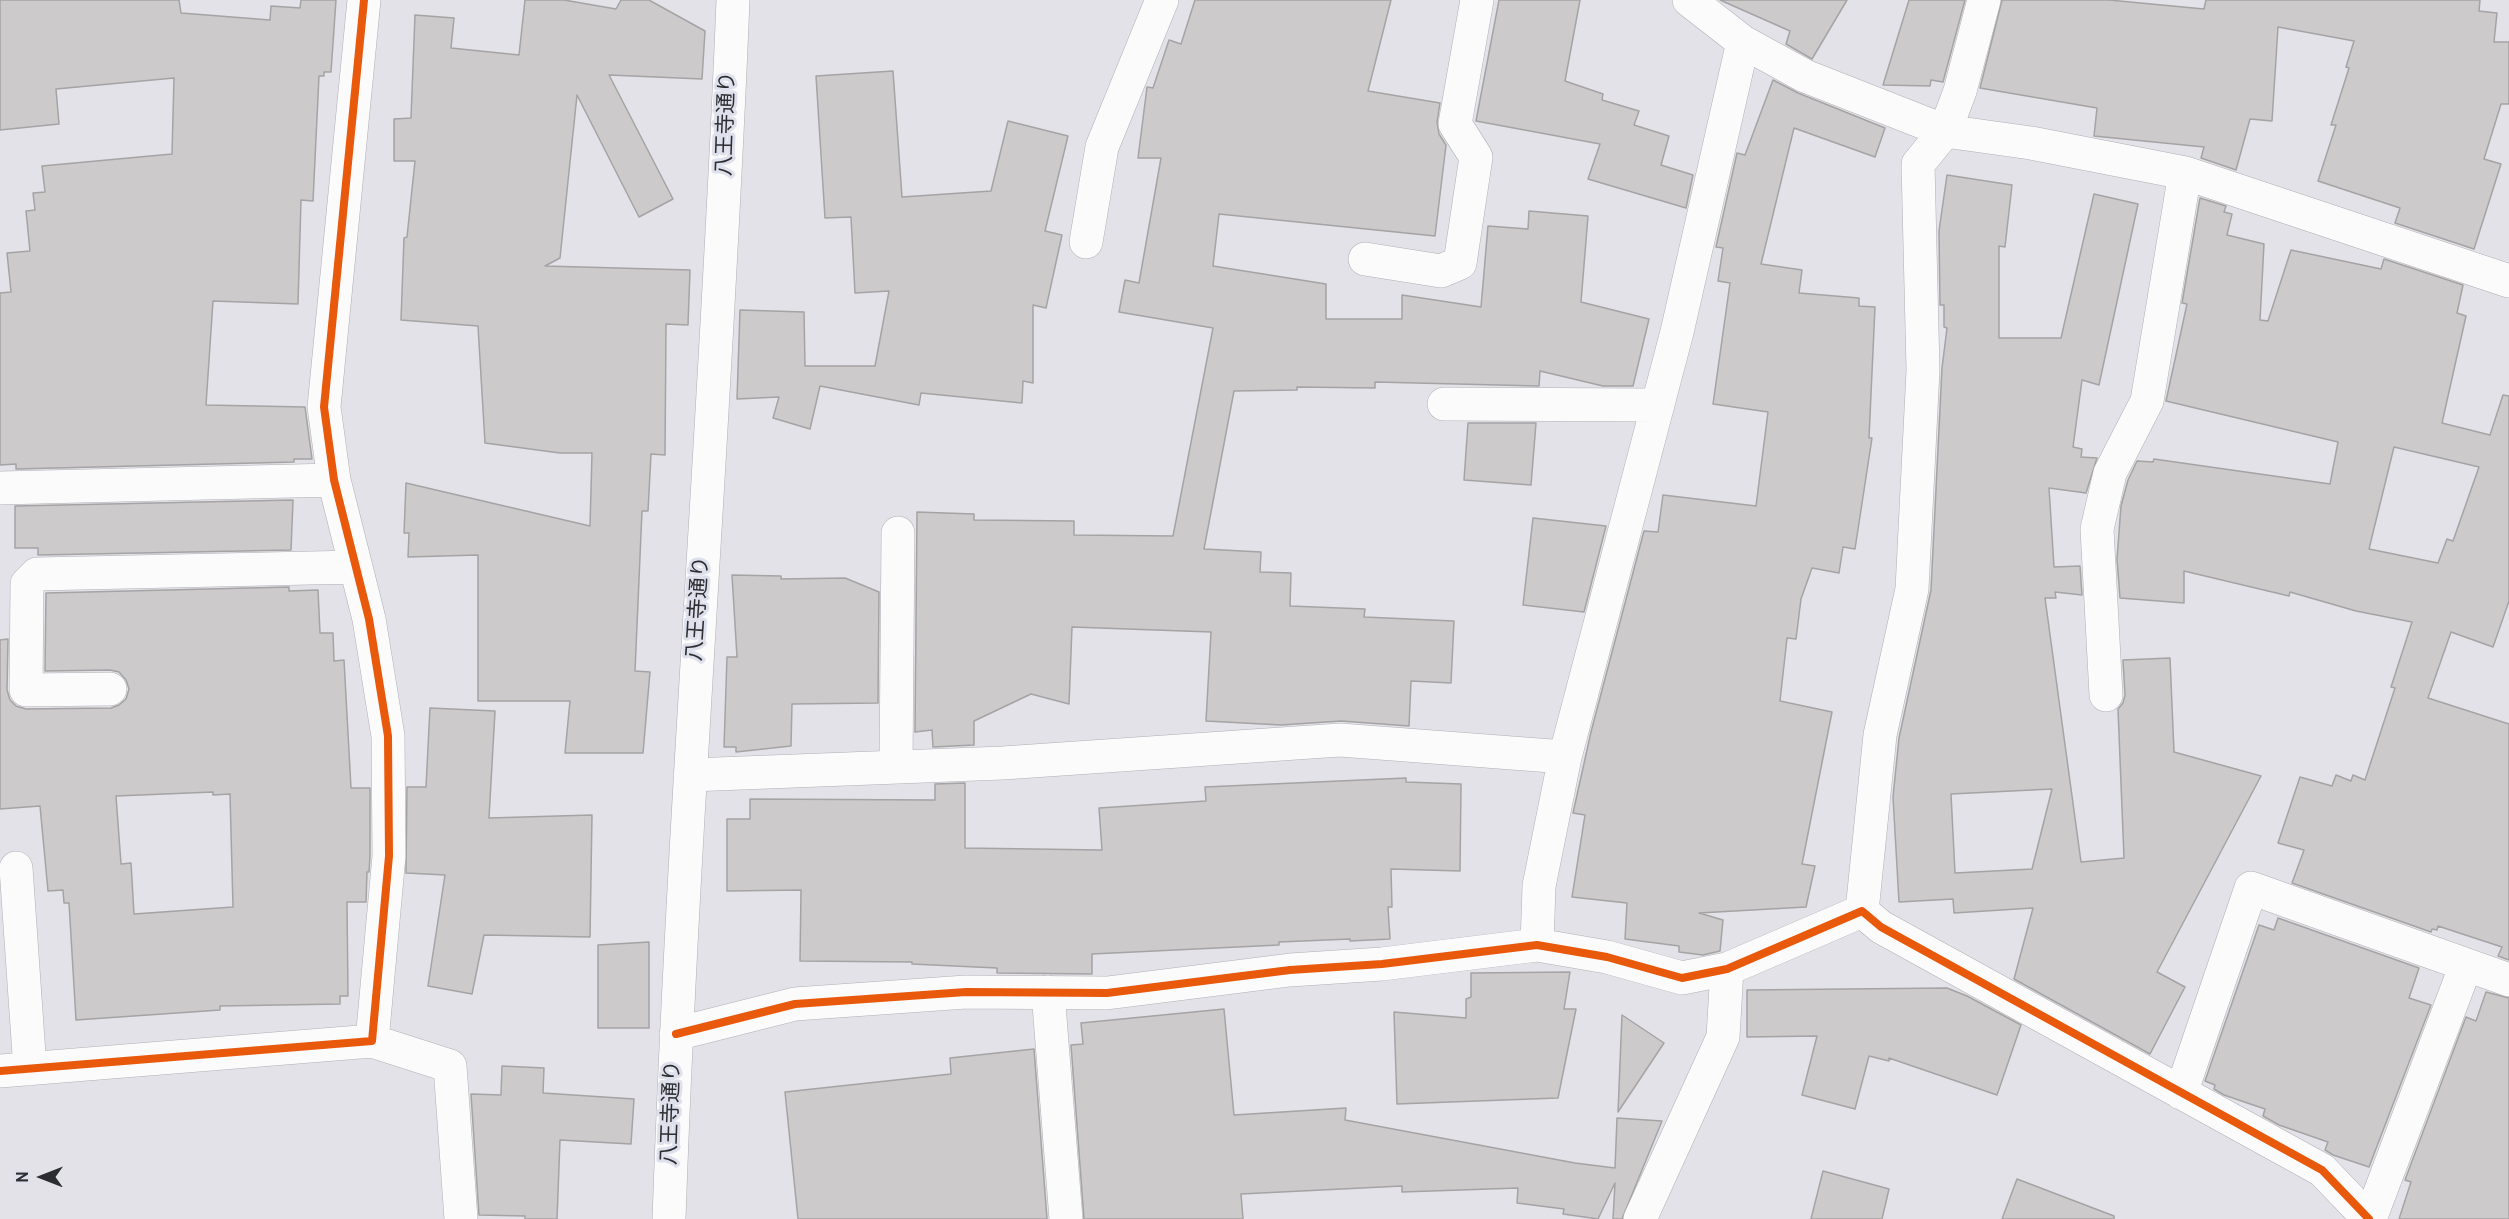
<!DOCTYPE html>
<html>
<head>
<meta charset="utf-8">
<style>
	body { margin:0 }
	#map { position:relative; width:2509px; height:1219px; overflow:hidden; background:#e2e2e8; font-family:Overpass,sans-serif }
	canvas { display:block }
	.north { position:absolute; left:12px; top:1147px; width:60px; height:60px; -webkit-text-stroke:4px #dee0ec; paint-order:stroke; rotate:270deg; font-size:16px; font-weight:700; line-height:24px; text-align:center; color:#2c2d31 }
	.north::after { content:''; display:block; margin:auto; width:21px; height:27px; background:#2c2d31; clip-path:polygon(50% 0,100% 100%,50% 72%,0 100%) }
</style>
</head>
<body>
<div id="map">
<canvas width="2509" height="1219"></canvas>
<div class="north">N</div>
</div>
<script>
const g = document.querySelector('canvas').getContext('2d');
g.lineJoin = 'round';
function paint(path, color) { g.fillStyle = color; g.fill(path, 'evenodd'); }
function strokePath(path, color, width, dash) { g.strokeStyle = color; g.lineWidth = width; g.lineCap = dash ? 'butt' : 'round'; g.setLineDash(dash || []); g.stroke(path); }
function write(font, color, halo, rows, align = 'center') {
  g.font = font + ' Overpass,"Noto Sans JP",sans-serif'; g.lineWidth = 6; g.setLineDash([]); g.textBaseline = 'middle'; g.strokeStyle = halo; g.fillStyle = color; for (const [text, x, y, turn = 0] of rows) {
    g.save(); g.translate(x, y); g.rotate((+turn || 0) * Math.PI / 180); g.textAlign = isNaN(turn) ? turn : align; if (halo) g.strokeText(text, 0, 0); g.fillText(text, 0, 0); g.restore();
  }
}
const building = new Path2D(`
	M0,0H179L181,13L270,20L271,6L300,8L301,0H336L331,72H324V76H319L313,201L301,200L298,304L213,301L206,405L305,407L312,459H294V462L16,469V464L0,465V293L11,292L7,253L30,251L26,211L35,210L33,193L45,192L42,166L172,154L174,78L56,89L59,124L0,130Z
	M525,0H564L616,9L621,0H649L705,31L702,79L609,75L673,199L639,217L577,95L560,258L545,266L690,270L688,325L666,324L665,455L651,454L648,511H642L635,671L650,672L643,753H565L570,701H478V555L408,557L409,533H404L406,483L590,526L592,453H560L485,443L478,326L401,320L404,238L407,237L415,161H394V119L411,118L415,15L454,18L451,48L519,55Z
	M1195,0H1391L1368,91L1440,103L1437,122L1439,134L1446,145L1435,236L1219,214L1213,266L1326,284V319H1402V295L1481,307L1488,226L1528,229L1529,211L1588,216L1581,302L1649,319L1633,386H1603L1540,371L1539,386L1375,382V388L1297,387V390L1234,391L1204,549L1261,552L1260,572L1291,573L1290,606L1365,609L1364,617L1454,621L1451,683L1411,681L1409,726L1341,721L1281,725L1206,721L1211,632L1072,627L1069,704L1031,694L974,721V745L933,747L932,730L915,732L917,512L974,514V520L1074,521V535L1173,536L1213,328L1119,312L1125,280L1139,283L1161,158H1138L1147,87L1153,88L1169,40L1181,44Z
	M1499,0H1580L1565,81L1603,94L1602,100L1639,111L1634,125L1669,136L1661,165L1693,175L1686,208L1588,179L1600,144L1476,121Z
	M1720,0H1847L1812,59L1786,44L1790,31Z
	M1909,0H1965L1943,82L1931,80L1930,86L1883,85Z
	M2002,0H2109L2204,9L2206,0H2480L2479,11L2497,13L2494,42H2509V104H2501L2484,159L2501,164L2474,249L2395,223L2400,208L2318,181L2336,125H2331L2349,68L2346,67L2354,41L2278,27L2272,121L2250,119L2236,170L2201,158L2204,147L2094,136L2097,108L1980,88Z
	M893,71L902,197L991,191L1008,121L1068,136L1045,231L1062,235L1046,308L1033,305V383L1023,381L1022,403L921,393L919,405L820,386L810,429L773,418L779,397L737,399L740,310L804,312L805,366H875L889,291L855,293L851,217L825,218L816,76Z
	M1773,80L1798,93L1885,128L1875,157L1794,128L1761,264L1802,270L1799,293L1859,298V306L1875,307L1869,438H1872L1855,549L1843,547L1839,573L1812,568L1801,599L1796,639L1787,638L1780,701L1832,712L1802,864L1815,866L1806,907L1699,913L1723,920L1720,951L1703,955L1679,952V946L1625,939L1627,903L1572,897L1585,815L1573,813L1591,732L1644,531L1658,532L1663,495L1756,506L1768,412L1713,404L1730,283L1718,281L1723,248L1716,247L1737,153L1745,155Z
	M1947,175L2012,185L2005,247L1999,246V338H2061L2094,194L2138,204L2099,385L2082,380L2073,447L2082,449L2081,457L2097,458L2086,493L2049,488L2054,567L2080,566L2082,595L2055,592L2056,598H2045L2081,862L2124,858L2118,709L2123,703L2125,695L2123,660L2170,658L2174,752L2261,776L2157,972L2185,987L2150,1054L2014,979L2033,908L1954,913L1953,899L1899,902L1893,797L1899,738L1931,590L1942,368L1947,328L1944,327V305H1940L1939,231ZM2052,789L2032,869L1955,873L1951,794Z
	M2200,198L2226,206L2224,212L2232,214L2227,235L2264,244L2260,320L2268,321L2291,250L2381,269L2384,259L2463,285L2457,313L2466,316L2442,423L2490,435L2503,395L2509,396V601L2493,647L2451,632L2428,698L2509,724V960L2498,956L2502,947L2438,926L2437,930L2432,929L2431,932L2292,883L2304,850L2278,843L2300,777L2332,786L2336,775L2351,781L2353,775L2365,780L2395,688L2391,687L2412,622L2356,611L2290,592L2289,596L2184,571V603L2120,598L2117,559L2121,506L2128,480L2137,461L2153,462L2154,459L2330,484L2338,442L2166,401L2187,304L2182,303ZM2394,447L2479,467L2453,541L2447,539L2438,563L2369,549Z
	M1468,423H1536L1531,485L1464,480Z
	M293,500L291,550L38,555V548H15V506Z
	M1533,518L1606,526L1584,612L1523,605Z
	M732,575L781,576V579L845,578L879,592L878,703L792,704L791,746L736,752V747H724L727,657H737Z
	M289,587V591L318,590L320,633H333L334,661L344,660L351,788H370V855L369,872H367L366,902H347L348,996H340V1004L220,1006V1010L76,1020L69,903H64L63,890L48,891L40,806L0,809V640L8,639L7,690L10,700L16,706L26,709L111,708L119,705L126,699L129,689L126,680L119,672L110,670L45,671L46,593ZM213,792V795L230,794L233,907L134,914L131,863L121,864L116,796Z
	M430,708L495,711L489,818L592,815L590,937L484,935L472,994L428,986L445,875L406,873L407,787H426Z
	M1406,778V782L1461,784L1460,871L1391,869L1392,907H1388L1390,939L1350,941V939L1279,942V945L1092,954V974L997,973V968L912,964V962L800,961L801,890L727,891V819H750V799L935,800V784L965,783V848L1102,850L1099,808L1206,801L1205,787Z
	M2278,918L2419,968L2409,998L2431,1005L2369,1167L2333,1155L2325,1150L2328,1142L2279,1125L2263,1116L2265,1109L2224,1095L2214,1089L2215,1085L2205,1081L2259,925L2274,930Z
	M649,942V1028H598V945Z
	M1570,972L1564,1009H1576L1558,1098L1397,1104L1394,1012L1466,1018V999L1471,997V973Z
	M1947,988L1967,996L2021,1025L1997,1095L1889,1058V1061L1869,1056L1855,1109L1802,1095L1817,1036L1747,1037V990Z
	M2486,992L2509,998V1219H2399L2411,1182L2405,1180L2466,1017L2476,1021Z
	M1224,1009L1234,1115L1346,1108L1345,1120L1575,1163L1615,1168L1617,1118L1662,1121L1622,1219H1613L1615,1183L1598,1219L1563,1214L1564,1209L1517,1203L1518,1188L1402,1192V1186L1241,1194L1243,1219H1084L1071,1045L1083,1044L1081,1023Z
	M1622,1015L1664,1043L1618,1112Z
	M1034,1049L1047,1219H798L785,1092L951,1074L950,1058Z
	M502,1066L544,1068L543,1093L634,1099L631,1144L560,1140L557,1219H525V1216L479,1215L471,1094L501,1095Z
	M1823,1171L1889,1189L1882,1219H1811Z
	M2017,1179L2114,1216V1219H2002Z`);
const minor = new Path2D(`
	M1689,0L1743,42L1805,76L1945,131L2031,143L2185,173L2509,281
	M1086,242L1102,147L1162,0
	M1365,259L1441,271L1460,263L1476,157L1455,124L1477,0
	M1444,404L1658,405
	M0,488L334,480
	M110,689L26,690L27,584L37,574L356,567
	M2106,695L2097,529L2110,473L2147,401L2185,173
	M896,767L898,533
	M690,775L1003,763L1340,740L1565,757
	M16,868L30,1069
	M1862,911L1880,735L1912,589L1923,370L1918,164L1945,131L1960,91L1984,0
	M1537,945L1539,886L1565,757L1677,332L1743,42
	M1048,992L1066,1219
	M676,1034L795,1004L966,992L1107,993L1290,970L1382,964L1537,945L1607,957L1682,978L1727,969L1862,911L1881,927L2322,1170L2369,1219
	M372,1041L450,1066L461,1219
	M0,1071L372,1041L389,856L388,736L369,619L334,480L324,407L364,0
	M2181,1093L2251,888L2509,980
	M669,1219C683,812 717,407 733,0
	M1640,1219L1723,1037L1727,969
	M2370,1219L2466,965`);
const cycleway = new Path2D(`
	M676,1034L795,1004L966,992L1107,993L1290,970L1382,964L1537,945L1607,957L1682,978L1727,969L1862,911L1881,927L2322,1170L2369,1219
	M0,1071L372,1041L389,856L388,736L369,619L334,480L324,407L364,0`);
const streetNames = [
	["八王寺通り",728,124,-88],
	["八王寺通り",700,609,-86],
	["八王寺通り",673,1113,-88]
];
paint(building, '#cccacb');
strokePath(building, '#a5a3a4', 1.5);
strokePath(minor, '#afafb4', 34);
strokePath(minor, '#fbfbfc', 33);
strokePath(cycleway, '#e8590c', 8);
write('21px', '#2c2d31', '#dee0ec', streetNames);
</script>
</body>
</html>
